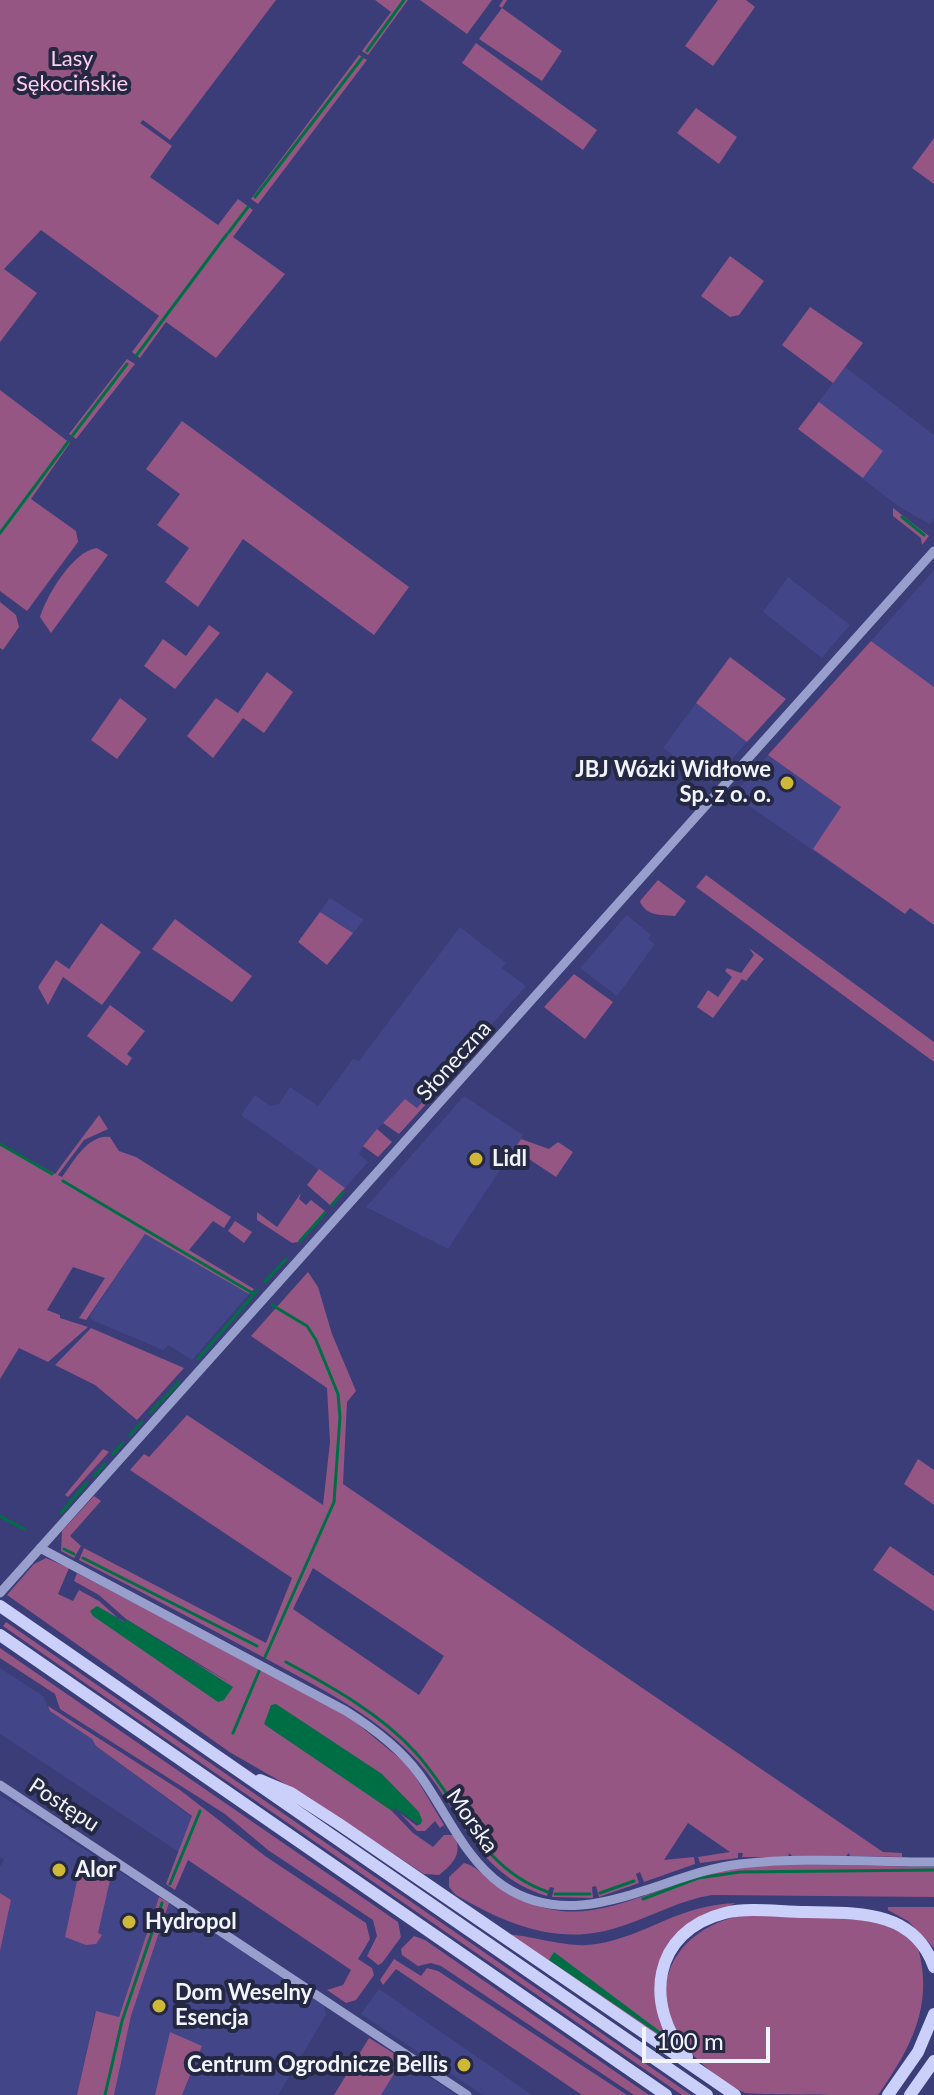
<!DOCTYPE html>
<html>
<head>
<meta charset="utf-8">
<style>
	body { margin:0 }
	#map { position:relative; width:934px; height:2095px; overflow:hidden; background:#3a3d78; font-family:Lato,sans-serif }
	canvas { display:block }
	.scale { position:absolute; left:642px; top:2027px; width:128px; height:36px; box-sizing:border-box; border:4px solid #f2f4fb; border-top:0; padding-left:10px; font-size:24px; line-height:28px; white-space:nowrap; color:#f2f4fb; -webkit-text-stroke:6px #252843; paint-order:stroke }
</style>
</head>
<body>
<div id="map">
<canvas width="934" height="2095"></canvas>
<div class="scale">100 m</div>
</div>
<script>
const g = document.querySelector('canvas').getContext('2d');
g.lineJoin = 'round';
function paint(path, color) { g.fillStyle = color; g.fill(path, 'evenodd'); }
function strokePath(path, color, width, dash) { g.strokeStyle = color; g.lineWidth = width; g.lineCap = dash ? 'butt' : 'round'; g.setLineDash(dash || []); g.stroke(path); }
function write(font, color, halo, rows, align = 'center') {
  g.font = font + ' Lato,sans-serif'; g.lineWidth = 8; g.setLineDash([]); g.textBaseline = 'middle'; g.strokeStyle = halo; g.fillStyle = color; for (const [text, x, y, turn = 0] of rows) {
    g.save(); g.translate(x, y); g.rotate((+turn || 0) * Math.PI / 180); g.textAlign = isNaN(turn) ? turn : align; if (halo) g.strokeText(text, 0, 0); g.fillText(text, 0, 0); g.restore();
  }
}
const built = new Path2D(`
	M845,367L934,435V519L929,524L898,506L798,429Z
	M934,570V687L871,641Z
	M788,577L850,625L822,658L763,612Z
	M696,703L747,742L711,783L663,748Z
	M768,755L926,866L895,907L733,795Z
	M330,898L364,920L353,933L320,912Z
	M627,915L651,935L648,939L655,944L617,996L580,968Z
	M460,927L506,963L502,968L526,986L417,1108L405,1099L367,1141L359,1154L368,1162L345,1188L241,1115L255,1095L270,1106L279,1104L290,1087L318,1106L353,1059L359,1061Z
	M464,1096L523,1135L448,1249L366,1207Z
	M145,1234L249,1294L192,1360L168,1345L163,1350L92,1320L90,1316Z
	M0,1668L43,1696L50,1711L92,1739L96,1746L192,1817L179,1852L0,1734Z
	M0,1795L159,1897L119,2017L95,2012L77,2095H0V1951L11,1900L0,1893V1866L4,1860L0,1857Z
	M169,1903L185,1918L196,1921L324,2006L326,2015L278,2095H182L202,2046L165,2095H114L131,2016Z
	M379,1989L532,2095H483L361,2014Z
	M403,2059L456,2095H381Z`);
const green = new Path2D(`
	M0,0H276L170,140L143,120L140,123L172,146L150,177L218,225L238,199L253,210L233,237L285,274L216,358L166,322L140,358L132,352L159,316L41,230L4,269L37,293L0,342Z
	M375,0H408L368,55L362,51L391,12Z
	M420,0H492L467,34Z
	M503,0H507L502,8L562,51L542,81L479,39L502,8L499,6Z
	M718,0H746L755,7L713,66L685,46Z
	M476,43L597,130L583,150L462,63Z
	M359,55L367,60L258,204L251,199Z
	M696,108L737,137L719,164L677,133Z
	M934,138V184L912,168Z
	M730,256L764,281L739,315L730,317L701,296Z
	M810,307L863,343L833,383L782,345Z
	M127,359L135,364L76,439L69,434Z
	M0,390L70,443L31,499L76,531L78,542L27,611L0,591Z
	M819,402L883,451L863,478L798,429Z
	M182,421L409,587L374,635L243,539L198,607L165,582L189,548L157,525L180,494L146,469Z
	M893,508L929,536L922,545L921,538L893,516Z
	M97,548L108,555L51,633L40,617C47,595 73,551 97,548Z
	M0,602L16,615L19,627L3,650L0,648Z
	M209,625L220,633L175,689L144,666L163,639L186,656Z
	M871,641L934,687V925L910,908L905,914L813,849L841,807L768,755Z
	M730,657L786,699L747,742L696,703Z
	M267,672L293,692L264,733L243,718L213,758L187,736L216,698L238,713Z
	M120,698L147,719L117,759L91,740Z
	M706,875L934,1042V1062L696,887Z
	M658,880L686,901L675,916C661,915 645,916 640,901Z
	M320,912L353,933L327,965L298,942Z
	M175,919L252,976L232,1002L152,949Z
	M101,923L141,952L102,1005L63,977L48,1005L38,987L56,960L69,969Z
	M749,948L764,959L746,981L742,979L713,1018L697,1007L708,990L718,997L732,977L725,971L727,968L741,973L754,955Z
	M574,974L613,1002L585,1039L544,1007Z
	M110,1005L145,1031L127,1054L132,1058L127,1066L87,1036Z
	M434,1089L437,1092L399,1134L383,1123L405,1099L417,1108Z
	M99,1115L108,1129L84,1140L58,1175L62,1177C74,1161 88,1134 110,1137L119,1151L136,1157L231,1217L224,1228L213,1221L189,1250L254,1289L249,1294L145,1234L86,1320L79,1318L105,1278L73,1267L47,1310L60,1315V1318L88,1327L48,1362L19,1348L0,1379V1143L55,1174Z
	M377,1129L392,1142L378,1157L363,1146Z
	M521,1139L549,1149L558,1142L573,1152L556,1177L514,1149Z
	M319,1169L345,1188L330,1205L307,1185Z
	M301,1193L299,1199L306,1205L311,1200L325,1211L298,1242L292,1243L257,1220V1212L277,1227Z
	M235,1221L252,1232L244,1243L228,1231Z
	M308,1272L318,1287L332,1334L356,1391L347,1402L343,1484L883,1852L902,1853V1857L850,1856L849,1853L845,1857H793L789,1853L788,1857H742L743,1853H738V1858L700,1863L698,1857L730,1852L688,1823L664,1860L694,1857L695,1864L644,1882L640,1872L636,1874L639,1883L599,1897L596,1886L592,1887L593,1898L552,1897L554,1888L550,1887L547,1896C470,1872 462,1806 411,1754C372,1714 323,1690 274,1663C209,1628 144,1593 79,1560L84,1548L266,1643L292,1578L130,1470L144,1454L149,1457L187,1415L323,1505L330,1442L327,1388L251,1336ZM313,1568L444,1656L419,1695L293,1609Z
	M91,1328L184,1368L137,1420L95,1385L55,1365Z
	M103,1449L109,1452L68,1497L65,1495Z
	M918,1459L934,1470V1505L904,1484Z
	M94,1496L101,1501L70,1536L81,1546L74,1558L61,1551L62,1531Z
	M890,1546L934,1576V1611L873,1570Z
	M46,1558L69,1568L58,1594L73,1601L79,1590L99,1601L120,1620L97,1606L232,1684L126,1619L99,1595L74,1581L77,1573L348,1716L409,1766L444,1825L440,1828L435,1821L425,1831H417L400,1813L417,1826L422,1822L264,1724L389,1808L413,1833L433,1847L444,1835H454C463,1853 454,1863 439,1875L424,1874L308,1797L231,1753L7,1595L34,1564Z
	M6,1622L691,2095H682L82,1681L3,1626Z
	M0,1648L398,1922L401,1937L382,1963L378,1965L367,1956L377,1936L373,1920L268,1850L225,1814L60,1709L55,1694L0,1658Z
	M48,1706L180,1790L265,1856L366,1923L370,1939L358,1959L372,1968L374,1975L356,2000L346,2003L327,1990L343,1985L351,1970L188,1860L175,1890L166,1884L192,1816L96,1746L92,1739L50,1711Z
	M464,1863C477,1866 483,1876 493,1883C513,1898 536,1908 561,1911C618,1917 678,1875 738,1868C802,1861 870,1867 934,1867V1897L712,1895C680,1900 655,1915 625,1925C562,1948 510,1926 456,1895L449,1887V1877Z
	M87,1865L110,1880L98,1933L102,1935L96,1944L86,1945L65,1937L80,1867Z
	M0,1893L11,1900L0,1951Z
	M159,1897L169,1903L131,2016L114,2095H77L96,2011L119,2017Z
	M736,1903L694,1921L656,1986L660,2021L673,2047L508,1935C519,1933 564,1947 587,1945C640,1941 675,1905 736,1903Z
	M888,1907H934V1948L908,1921L888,1910Z
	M745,1915C784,1916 828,1912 867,1917C885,1920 909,1933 918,1948C934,2005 911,2048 878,2095C857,2095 757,2095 745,2093C720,2081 685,2053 673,2028C648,1970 689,1924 745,1915Z
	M414,1936L425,1940L649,2095H634L441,1966L431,1963L418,1966L402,1955L401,1949Z
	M394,1959L421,1976L427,1968L438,1971L627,2095H582L396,1969L383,1985L380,1980Z
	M170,2032L202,2046L182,2095H155Z
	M369,2038L403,2059L381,2095H334Z`);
const water = new Path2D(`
	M97,1606L124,1622L126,1619L233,1687L224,1700L218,1702L93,1616L90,1611Z
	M276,1704L382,1774L419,1812L422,1820L420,1825L395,1808L392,1811L264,1724L271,1705Z
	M554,1952L661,2032L660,2035L549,1960Z`);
const stream = new Path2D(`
	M367,51L404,0
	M255,197L362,58
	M229,232L248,207
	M136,356L227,234
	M72,436L127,364
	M902,517L924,535
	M0,533L68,442
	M0,1144L52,1174
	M63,1181L254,1294
	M332,1205L343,1192
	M300,1241L325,1213
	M265,1282L286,1259
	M198,1359L257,1291
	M150,1413L179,1382
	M130,1435L142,1422
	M113,1454L123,1443
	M94,1476L105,1464
	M61,1513L87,1483
	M0,1516L24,1529
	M64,1549L74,1554
	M83,1558L257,1646
	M265,1657L334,1502L340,1417L338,1394L316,1340L307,1326L272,1305
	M286,1662C332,1687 381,1714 416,1753C460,1802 480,1869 548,1892
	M233,1733L260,1669
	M170,1884L200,1811
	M600,1893L634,1881
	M555,1894H590
	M643,1899L698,1878L740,1872L934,1870
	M105,2095L122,2021L162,1903`);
const secondary = new Path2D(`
	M40,1548L346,1711C373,1728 400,1748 419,1774C446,1811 464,1858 502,1885C579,1938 661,1873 740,1864C803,1857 871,1862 934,1862
	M0,1593L934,551
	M0,1785L467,2095`);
const highway = new Path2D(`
	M0,1606L707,2095
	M0,1635L666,2095
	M260,1780L291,1793L339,1824L735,2095
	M687,2057C643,2005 652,1931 725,1913C750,1907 780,1912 805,1912C856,1913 914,1909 934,1967
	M888,2095L918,2052L934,2014
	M910,2095L934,2061`);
const markers = [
	[787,783,8,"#cfb837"],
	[476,1159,8,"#cfb837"],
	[59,1870,8,"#cfb837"],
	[129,1922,8,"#cfb837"],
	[159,2006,8,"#cfb837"],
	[464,2065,8,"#cfb837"]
];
const parkNames = [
	["Lasy",72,59],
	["Sękocińskie",72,84]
];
const poiNames = [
	["JBJ Wózki Widłowe",771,770,"right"],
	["Sp. z o. o.",771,795,"right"],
	["Lidl",492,1159],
	["Alor",75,1870],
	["Hydropol",145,1922],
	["Dom Weselny",175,1993],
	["Esencja",175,2018],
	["Centrum Ogrodnicze Bellis",448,2065,"right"]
];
const streetNames = [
	["Słoneczna",454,1061,-48],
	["Postępu",64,1805,33],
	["Morska",472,1821,55]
];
paint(built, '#424588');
paint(green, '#965684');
paint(water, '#006e44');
strokePath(stream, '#006e44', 3);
strokePath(secondary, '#999fcc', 9);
strokePath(highway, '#cad0fa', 12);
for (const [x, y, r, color] of markers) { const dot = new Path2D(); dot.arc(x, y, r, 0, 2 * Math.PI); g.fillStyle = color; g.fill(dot); strokePath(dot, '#252843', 3); }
write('22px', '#fdceed', '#252843', parkNames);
write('bold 22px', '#f2f4fb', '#252843', poiNames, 'left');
write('22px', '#f2f4fb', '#252843', streetNames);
</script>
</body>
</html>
